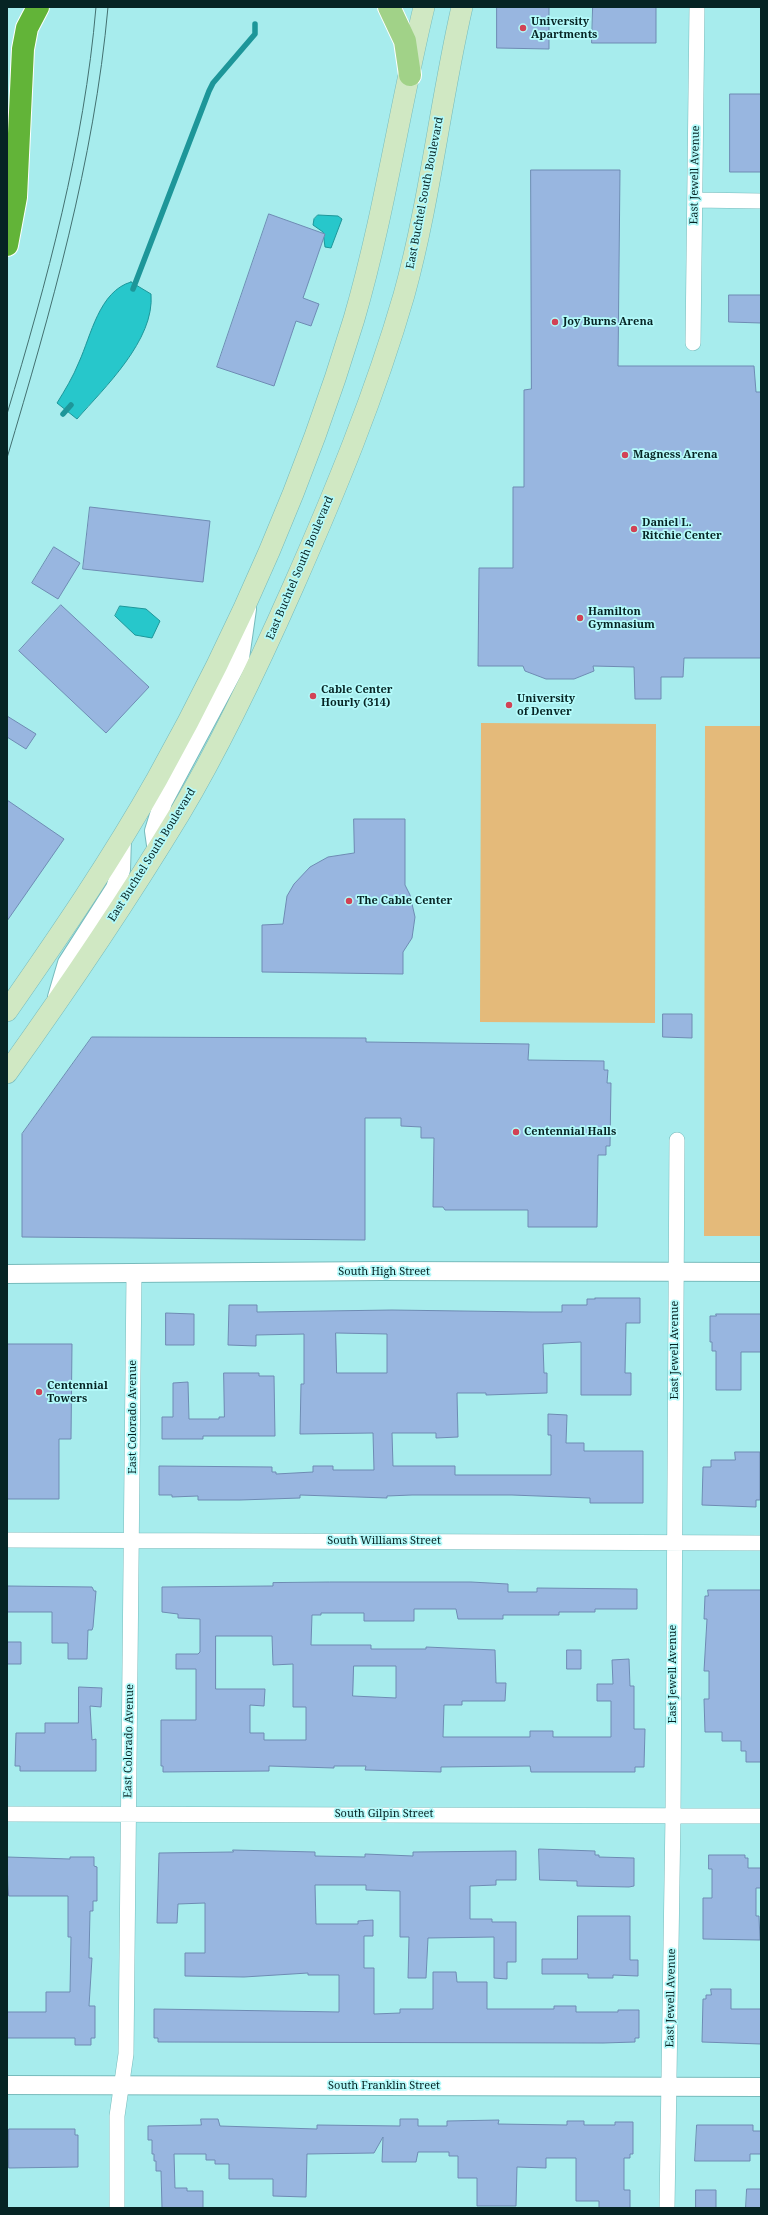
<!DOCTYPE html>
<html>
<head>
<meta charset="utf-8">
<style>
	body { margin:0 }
	#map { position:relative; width:768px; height:2215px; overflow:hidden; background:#a7eced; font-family:"Noto Serif",serif }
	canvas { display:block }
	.frame { position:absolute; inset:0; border:8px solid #062424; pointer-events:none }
</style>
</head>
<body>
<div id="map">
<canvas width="768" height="2215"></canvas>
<div class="frame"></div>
</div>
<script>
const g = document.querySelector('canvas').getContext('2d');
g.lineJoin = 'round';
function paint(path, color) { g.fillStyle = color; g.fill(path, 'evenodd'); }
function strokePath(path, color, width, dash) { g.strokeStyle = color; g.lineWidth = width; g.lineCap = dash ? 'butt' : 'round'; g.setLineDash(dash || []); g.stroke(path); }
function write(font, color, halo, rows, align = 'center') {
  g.font = font + ' "Noto Serif",serif'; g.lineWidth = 3.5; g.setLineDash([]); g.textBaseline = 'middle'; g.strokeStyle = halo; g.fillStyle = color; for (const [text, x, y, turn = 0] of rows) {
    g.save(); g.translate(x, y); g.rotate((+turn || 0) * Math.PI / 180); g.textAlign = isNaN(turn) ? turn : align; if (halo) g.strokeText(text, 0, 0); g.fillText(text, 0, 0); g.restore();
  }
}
const green = new Path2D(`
	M481,723L656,724L655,1023L480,1022Z
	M705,726H761V1236H704Z`);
const water = new Path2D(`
	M318,215L338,216L342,219L331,248L325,247L323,232L313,225L314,219Z
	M131,282L151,294C155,340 104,388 77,419L57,403C65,390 73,377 79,362C91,336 99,291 131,282Z
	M120,606L146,609L160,621L152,638L135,635L115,616Z`);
const stream = new Path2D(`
	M133,289L209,91L213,83L255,34V24
	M63,414L71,405`);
const building = new Path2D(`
	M497,7H549V49L497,48Z
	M593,7H656V43H592Z
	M730,94H761V172H730Z
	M531,170H620L618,366H754L756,392H761V658H684L683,677H661V699H635L634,667L593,666L594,671L574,679H546L525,671L523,666H478L479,568H513V487H524V390L531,389Z
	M269,214L325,234L303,298L319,304L311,326L296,321L274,386L217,367Z
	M729,295H761V323L729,322Z
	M90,507L210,521L203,582L83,569Z
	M54,547L80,563L58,599L32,583Z
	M61,605L149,687L106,733L19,651Z
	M7,716L36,734L26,749L7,737Z
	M7,800L64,839L7,921Z
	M354,819H405V885L410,895L415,917L412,938L403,952V974L262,972V925L283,924L287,896L294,884L310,867L328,857L354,853Z
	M663,1014H692V1038L663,1037Z
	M92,1037L366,1038V1042L529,1044L528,1060L604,1061V1070H608L607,1083H611L610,1146H606V1155H598L597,1227H528V1210H445L443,1207H433L434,1138H421V1127L401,1126V1118H365V1240L22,1237V1134Z
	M595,1298H640V1323H626L625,1373H631V1395H581V1342L543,1344L544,1373H547V1393L486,1395V1393H457L458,1437L436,1438V1433H392L393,1466H455V1475H551V1435H548V1414L567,1415L566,1443H584V1451H643V1503H590V1498L512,1495H412L387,1496V1498L300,1495V1498L240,1500H198V1496L172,1497V1495H159V1466L272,1467V1472H276V1474L313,1472V1466H333V1470H374L373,1433L300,1434L301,1384H304V1334L256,1335V1346L228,1345L229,1305H257V1312L392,1310L532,1312H562V1305H587V1299H595ZM336,1333L387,1334V1373H337Z
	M166,1313L194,1314V1345H166Z
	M716,1314H761V1352H741V1390H716V1351H712V1342H710V1316H716Z
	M7,1344H72L71,1439H59V1499H7Z
	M224,1373H259V1376H274L275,1436H203V1439H162V1417H173V1383L188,1382L189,1419H219V1417H224Z
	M735,1452H760V1500H756V1507L702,1505L703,1467H711V1460H735Z
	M330,1582H471L508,1584V1592H537V1588L637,1589V1609H595V1612H559V1615H503V1619H458L456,1609H414V1621H364V1613H321V1615H312L311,1645H371V1649H426V1647L495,1650L496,1683H506L505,1701H462V1705H444L443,1737H530V1731H553V1737H611V1701H597V1684H613L612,1660L629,1659L630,1686H634V1729H645L644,1767H635V1772H531L530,1766L441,1767V1772L365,1770L366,1766H334V1768L269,1766V1771L163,1772V1766H161V1720H196V1669H176V1654H198L200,1652V1619L178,1618V1614L162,1612V1587L270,1586H273V1583ZM216,1636H272L273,1665L293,1664V1707H306V1740H264V1733H250V1705L264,1706L265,1689H216ZM354,1666H396V1698L353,1696Z
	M7,1586L92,1587L94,1591H96L93,1627L92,1630H88L87,1659H68V1643H52V1612H7Z
	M708,1590H761V1762H746V1751H741V1741H722V1732H705L704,1699H709V1671H704L707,1619H704L705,1596H708Z
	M7,1642H21V1664H7Z
	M567,1650H581V1669H567Z
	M79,1687L102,1688L101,1707L90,1706L92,1740L96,1739V1771H20V1766H15L16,1733H45V1723H78Z
	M539,1849L595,1851V1855H599V1857L634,1858V1886L629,1887L577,1886V1881L540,1880Z
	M233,1850L315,1852V1856L365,1857V1854L413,1856V1852L516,1851V1880H496V1885L470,1886V1919H492V1922H516V1962H507V1979L494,1978V1937L428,1938L426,1978H408L409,1937H400V1891L366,1890V1885H315L316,1924H358V1921L373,1920V1936H364V1968H374V2014L400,2013V2009H433V1972H456L457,1982H487V2009H554V2006H576V2012H618V2010H639V2038H635V2042L603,2043L158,2042V2038H154V2009L339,2012V1975H308V1973L244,1977L185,1976V1953H205V1903L178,1904L177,1923H157L159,1853L233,1852Z
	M709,1855H745V1858H748V1868H761V1888H756V1916H759L760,1940L703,1939V1898H712V1869H709Z
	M7,1857L70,1859V1857H94V1866L97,1867V1901H93V1911H90L89,1958H92L89,2006H95V2038H91V2045H75V2038H7V2012H46V1992H70L71,1937H68V1896H9Z
	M578,1916H630V1960H638V1976L613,1975V1978H588V1974H542V1959H577Z
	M711,1989H731V2009H761V2044L702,2042L703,1999H706V1995H711Z
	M201,2119H218L220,2126L317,2129V2125L400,2126V2119H418V2126H447V2121L499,2120L498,2124L567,2125V2121H584V2125H615V2122H633V2154H630V2158H624V2190H630V2208H599V2201H576V2158H546V2168L517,2167L516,2206H477V2178H458V2156H449V2152H418L416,2162H382L383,2137L374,2153L307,2154L306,2197L273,2196V2179H229V2164H215V2160H206V2154H174L175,2188H187V2191H203V2208H162L161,2171H156V2161H154V2154H152V2140H148V2126L201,2125Z
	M697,2125H753V2131H761V2154H750V2161H695Z
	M9,2129H75V2135H78V2167L9,2168Z
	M747,2189H761V2208H746Z
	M696,2190H716V2208H696Z`);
const minor = new Path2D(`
	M695,200L761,201
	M693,343L697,7
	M7,1540L761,1543
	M7,1814L761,1816
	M117,2208V2116L126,2054L134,1274
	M667,2208L673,1815L677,1140`);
const tertiary = new Path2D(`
	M157,852L154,831L163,802L240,658L247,609
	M57,997L67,963L115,888L121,870L122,838
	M7,1274L381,1271L761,1272
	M7,2085L761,2087`);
const secondary = new Path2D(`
	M7,1011C60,935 112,859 157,779C238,634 306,478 354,319C384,216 399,111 424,7
	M7,1073C68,988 126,902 180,813C223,741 259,664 293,587C335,492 375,395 404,295C430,201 440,103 462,7`);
const primary = new Path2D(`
	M389,7L405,41L410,75`);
const motorway = new Path2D(`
	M7,245L16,197L23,49L27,28L38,7`);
const tram = new Path2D(`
	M7,414C47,281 84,146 96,7
	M7,458C51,310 94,162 108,7`);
const markers = [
	[523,28,4,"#d24255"],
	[555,322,4,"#d24255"],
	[625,455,4,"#d24255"],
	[634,529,4,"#d24255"],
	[580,618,4,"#d24255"],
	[313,696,4,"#d24255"],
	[509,705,4,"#d24255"],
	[349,901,4,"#d24255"],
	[516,1132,4,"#d24255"],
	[39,1392,4,"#d24255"]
];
const poiNames = [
	["University",531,22],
	["Apartments",531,35],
	["Joy Burns Arena",563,322],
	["Magness Arena",633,455],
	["Daniel L.",642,523],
	["Ritchie Center",642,536],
	["Hamilton",588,612],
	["Gymnasium",588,625],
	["Cable Center",321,690],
	["Hourly (314)",321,703],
	["University",517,699],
	["of Denver",517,712],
	["The Cable Center",357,901],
	["Centennial Halls",524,1132],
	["Centennial",47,1386],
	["Towers",47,1399]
];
const streetNames = [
	["East Jewell Avenue",695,175,-89],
	["East Buchtel South Boulevard",425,193,-79],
	["East Buchtel South Boulevard",300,568,-67],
	["East Buchtel South Boulevard",152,855,-58],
	["South High Street",384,1272],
	["East Jewell Avenue",675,1350,-90],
	["East Colorado Avenue",133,1417,-90],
	["South Williams Street",384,1541],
	["East Jewell Avenue",673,1674,-90],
	["East Colorado Avenue",129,1741,-89],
	["South Gilpin Street",384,1814],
	["East Jewell Avenue",671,1998,-89],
	["South Franklin Street",384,2086]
];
paint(green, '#e4ba7a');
paint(water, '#27c7cb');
strokePath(water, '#1d9699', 1);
strokePath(stream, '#1d9699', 5.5);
paint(building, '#98b6e0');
strokePath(building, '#6e8bb3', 1);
strokePath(minor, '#77bbbc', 16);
strokePath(tertiary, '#77bbbc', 20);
strokePath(secondary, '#77bbbc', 22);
strokePath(primary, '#fff', 24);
strokePath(motorway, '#fff', 24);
strokePath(minor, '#fff', 15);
strokePath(tertiary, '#fff', 18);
strokePath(secondary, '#d0e8c3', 21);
strokePath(primary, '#a1d288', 22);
strokePath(motorway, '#62b438', 22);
strokePath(tram, '#437070', 1);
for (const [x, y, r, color] of markers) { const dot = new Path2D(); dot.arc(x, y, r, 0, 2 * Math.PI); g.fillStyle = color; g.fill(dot); strokePath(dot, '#b4fafa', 1.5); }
write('bold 11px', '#062424', '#b4fafa', poiNames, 'left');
write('11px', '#062424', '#b4fafa', streetNames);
</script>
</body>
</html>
